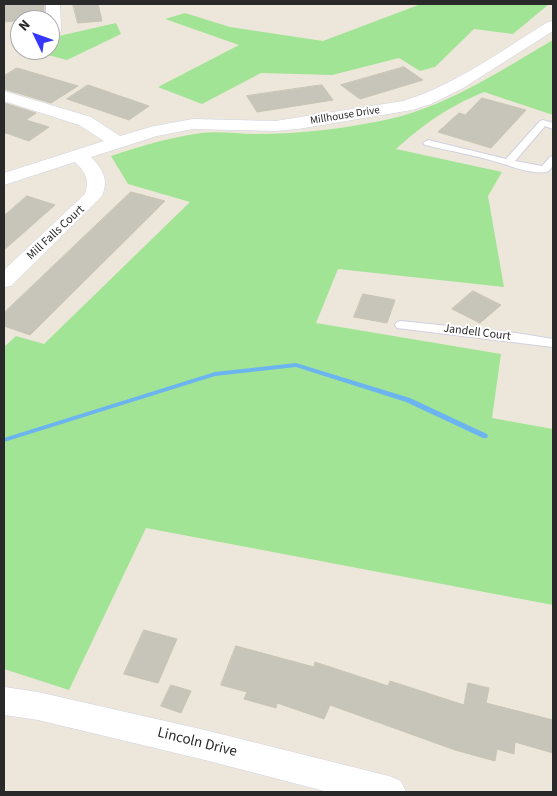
<!DOCTYPE html>
<html>
<head>
<meta charset="utf-8">
<style>
	body { margin:0 }
	#map { position:relative; width:557px; height:796px; overflow:hidden; background:#ece7da; font-family:"Source Sans 3",sans-serif }
	canvas { display:block }
	.frame { position:absolute; inset:0; border:5px solid #292929; pointer-events:none }
	.north { position:absolute; left:10px; top:10px; width:50px; height:50px; box-sizing:border-box; background:#fff; border:1px solid #a9a9a9; border-radius:50%; rotate:312deg; font-size:14px; font-weight:700; line-height:20px; text-align:center; color:#292929 }
	.north::after { content:''; display:block; margin:auto; width:18px; height:22px; background:#3637fd; clip-path:polygon(50% 0,100% 100%,50% 72%,0 100%) }
</style>
</head>
<body>
<div id="map">
<canvas width="557" height="796"></canvas>
<div class="frame"></div>
<div class="north">N</div>
</div>
<script>
const g = document.querySelector('canvas').getContext('2d');
g.lineJoin = 'round';
function paint(path, color) { g.fillStyle = color; g.fill(path, 'evenodd'); }
function strokePath(path, color, width, dash) { g.strokeStyle = color; g.lineWidth = width; g.lineCap = dash ? 'butt' : 'round'; g.setLineDash(dash || []); g.stroke(path); }
function write(font, color, halo, rows, align = 'center') {
  g.font = font + ' "Source Sans 3",sans-serif'; g.lineWidth = 4; g.setLineDash([]); g.textBaseline = 'middle'; g.strokeStyle = halo; g.fillStyle = color; for (const [text, x, y, turn = 0] of rows) {
    g.save(); g.translate(x, y); g.rotate((+turn || 0) * Math.PI / 180); g.textAlign = isNaN(turn) ? turn : align; if (halo) g.strokeText(text, 0, 0); g.fillText(text, 0, 0); g.restore();
  }
}
const green = new Path2D(`
	M421,4L548,5L513,34L474,29L435,67L420,71L399,58L332,75L261,73L202,104L158,87L239,45L165,19L185,13L230,27L323,41Z
	M116,23L121,34L67,60L29,50H50V38Z
	M553,40V115L484,92C448,107 425,123 396,149L502,172L488,196L504,287L338,269L316,323L501,354L492,418L553,429V605L146,528L69,690L4,669V347L16,336L44,344L190,202L128,184L111,156C141,146 170,137 202,133C220,131 238,134 255,134C302,134 352,128 398,117C454,102 503,69 553,40Z`);
const stream = new Path2D(`
	M296,363L410,398L487,434L488,436L487,438H483L406,402L296,367L215,376L4,442V438L215,372Z`);
const building = new Path2D(`
	M4,4H44V18L4,22Z
	M73,4H98L102,21L78,23Z
	M404,67L423,80L360,99L341,85Z
	M17,68L78,86L51,103L4,89V76Z
	M88,85L149,106L129,120L67,99Z
	M322,85L333,100L257,112L247,96Z
	M482,98L526,110L491,148L438,132L459,113L465,115Z
	M4,103L36,113L26,120L49,127L29,141L6,133L4,134Z
	M131,192L165,201L30,335L4,326V313Z
	M27,196L55,205L4,250V216Z
	M473,291L501,305L480,323L452,309Z
	M363,294L395,300L387,323L354,317Z
	M144,630L177,639L158,683L124,674Z
	M236,646L314,667L315,662L388,686L390,681L464,705L468,683L489,688L486,703L553,720V753L515,742L514,754L497,749L495,761L455,750L330,705L324,719L277,703L276,708L244,699L247,692L221,685Z
	M171,685L191,691L181,713L161,706Z`);
const service = new Path2D(`
	M543,120L553,123V129L545,126L515,161L542,166L550,157L553,156C553,163 553,170 546,172C533,174 515,168 504,164C478,156 451,151 425,145L423,143L428,140L506,159L540,121Z
	M401,321L516,333L553,339V347L397,328L395,325L397,322Z`);
const minor = new Path2D(`
	M46,4H60L61,31L59,34H50V20H46Z
	M553,21V31L463,88L431,104L412,110L298,129L275,131L193,129L157,136L91,157C103,169 109,180 102,196L11,286L4,287V270L85,194C90,180 85,171 75,162L4,185V173L104,141L79,125L4,101V91L91,117L120,136L154,126L193,119L275,121L403,101C456,85 502,50 548,22Z
	M4,687L38,692L209,731L389,776L401,781L406,792H328L209,761L38,720L4,715Z`);
const farStreetnames = [
	["Millhouse Drive",345,116,-9]
];
const streetNames = [
	["Mill Falls Court",56,233,-43],
	["Jandell Court",477,333,7]
];
const nearStreetnames = [
	["Lincoln Drive",197,743,14]
];
paint(green, '#a2e495');
paint(stream, '#6bb4f0');
paint(building, '#c7c4ba');
strokePath(building, '#c7c4b4', 1);
strokePath(service, '#d0d0e2', 2);
strokePath(minor, '#d0d0e2', 1);
paint(service, '#fff');
paint(minor, '#fff');
write('11px', '#292929', '#fff', farStreetnames);
write('12px', '#292929', '#fff', streetNames);
write('15px', '#292929', '#fff', nearStreetnames);
</script>
</body>
</html>
